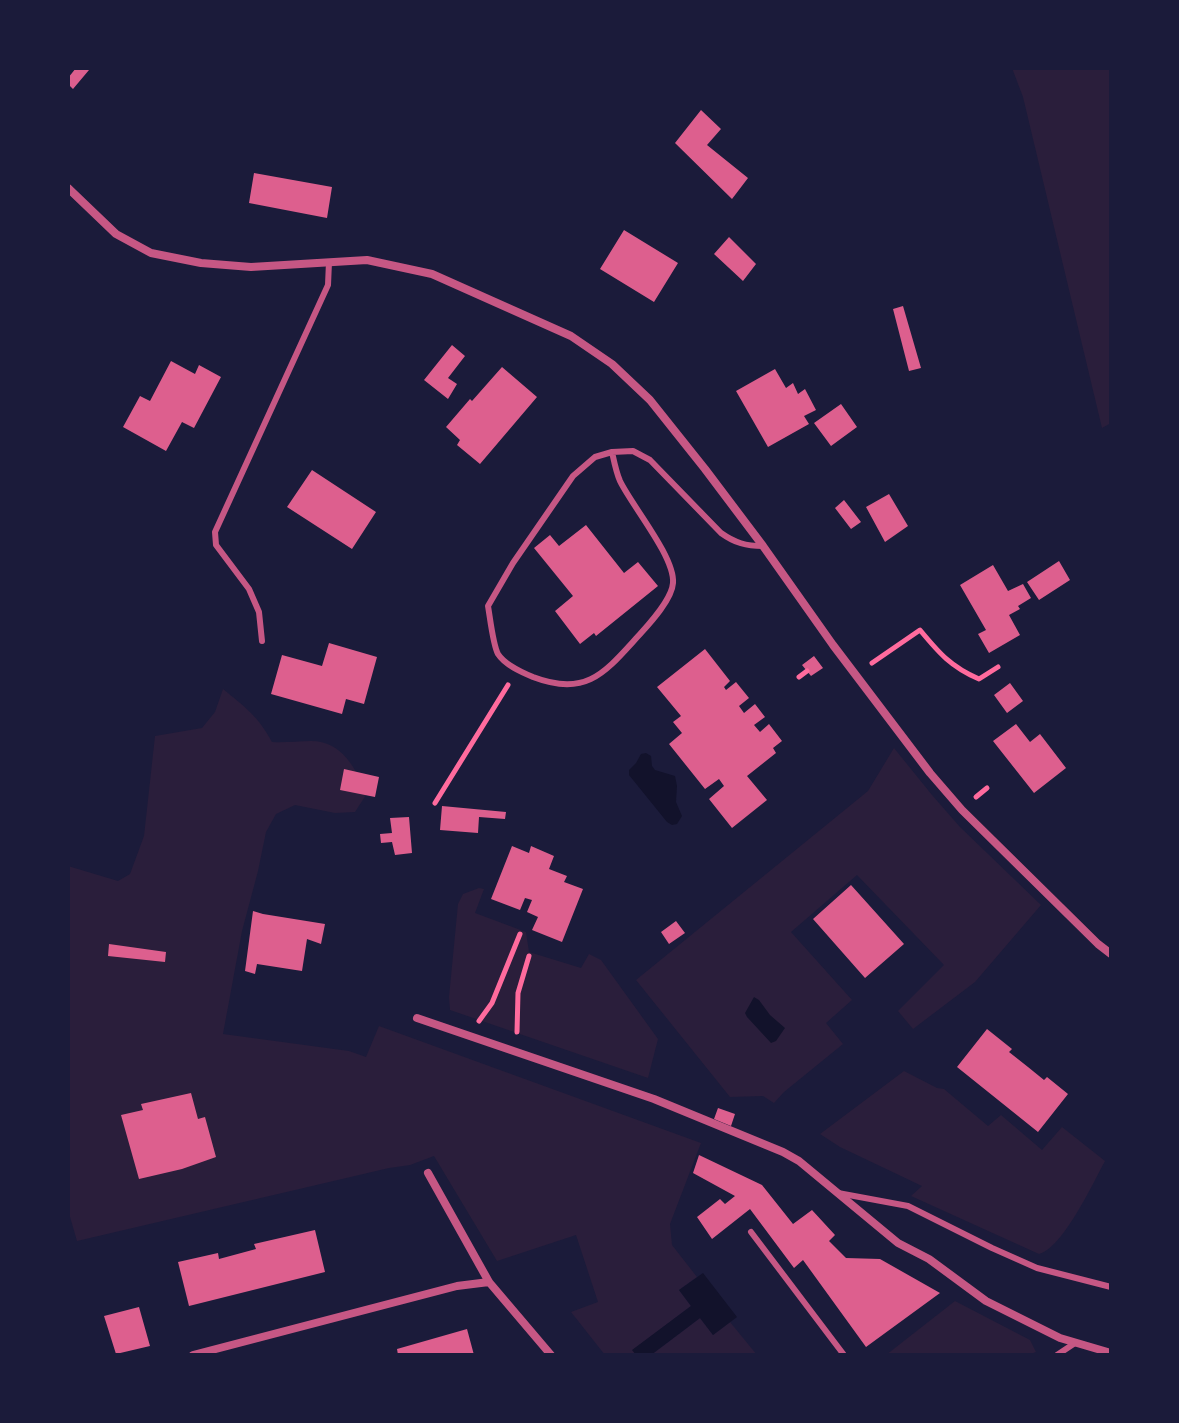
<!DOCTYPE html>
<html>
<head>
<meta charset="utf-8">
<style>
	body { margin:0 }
	#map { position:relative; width:1179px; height:1423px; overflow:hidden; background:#1b1b3a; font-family:"Libre Baskerville",serif }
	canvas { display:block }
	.frame { position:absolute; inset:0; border:70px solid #1b1b3a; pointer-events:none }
</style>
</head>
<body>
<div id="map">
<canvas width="1179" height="1423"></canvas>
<div class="frame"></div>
</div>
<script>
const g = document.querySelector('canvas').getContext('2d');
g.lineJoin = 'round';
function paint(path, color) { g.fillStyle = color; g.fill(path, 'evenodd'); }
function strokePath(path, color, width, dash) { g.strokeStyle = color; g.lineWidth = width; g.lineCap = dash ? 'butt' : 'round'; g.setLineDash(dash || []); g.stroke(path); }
const green = new Path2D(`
	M1012,68H1111V423L1102,428L1023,97Z
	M223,689C245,707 258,716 272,742C285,743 298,741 311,741C342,741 357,769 366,795L355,812L335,813L295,805L276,814L266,832L258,871L242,931L223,1034L349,1051L366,1057L379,1026L701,1143L670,1224L672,1245L697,1277L679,1290L691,1306L633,1350L636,1355H605L571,1312L598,1302L576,1235L497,1261L434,1156L410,1165L389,1168L77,1241L68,1210V866L118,881L130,874L144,836L155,736L202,728L215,712Z
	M894,748L932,795L960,827L1041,905L975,982L913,1029L898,1011L944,965L857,875L791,932L852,1000L826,1023L843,1044L784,1092L774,1103L763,1096L730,1097L636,980L868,791Z
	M479,888L484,889L475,913L526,932L529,952L581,968L589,954L601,960L658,1039L648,1078L450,1010L449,997L458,904L463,894Z
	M904,1071L937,1088L944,1089L988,1126L1001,1115L1042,1150L1062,1127L1105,1161C1093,1183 1063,1248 1039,1254L911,1196L922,1186L840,1147L820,1134Z
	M955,1301L1030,1340L1036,1352L1028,1355H886Z
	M700,1318L713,1335L730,1322L757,1355H651Z`);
const water = new Path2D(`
	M646,753L651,756L652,766L655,770L675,776L677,786L676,802L682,816L677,824L672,825L667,822L629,775V770L636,763L641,754Z
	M754,997L759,1000L770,1015L785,1028L776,1041L771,1043L747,1017L745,1013Z
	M703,1273L737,1317L713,1335L700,1318L651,1355H636L632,1350L691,1306L679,1290Z`);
const building = new Path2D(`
	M76,68H87L89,70L73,89L68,84V78Z
	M701,110L721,129L707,145L748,178L732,199L675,143Z
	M254,173L332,187L327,218L249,203Z
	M624,230L678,263L654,302L600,269Z
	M729,237L756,264L743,281L714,254Z
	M903,306L921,368L909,371L893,309Z
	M452,345L465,356L448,378L457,384L448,399L424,380Z
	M171,361L195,374L199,365L221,377L194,428L182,422L166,451L123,427L140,396L150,401Z
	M502,367L537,397L480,464L457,445L460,440L446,427L470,399L472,401Z
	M775,369L786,388L793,383L798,394L805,389L816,410L804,416L809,424L768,447L736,391Z
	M841,404L857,427L831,446L814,423Z
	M312,470L376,512L352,549L287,507Z
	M889,494L908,526L885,542L866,507Z
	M844,500L861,522L851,529L835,508Z
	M586,525L624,573L638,562L658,586L596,636L594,633L580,644L555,611L573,596L534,548L550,535L559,546Z
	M1059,561L1070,580L1039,600L1027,582Z
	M993,565L1008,591L1023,584L1031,598L1018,606L1020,609L1009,615L1020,635L989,653L978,634L986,630L960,585Z
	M329,643L377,657L364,704L346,699L342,714L271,694L282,655L322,666Z
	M705,649L730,681L724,687L726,690L736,682L749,698L739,706L744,713L755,704L765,717L754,725L760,732L769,724L782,741L773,748L776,753L747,776L767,800L732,828L709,799L724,786L719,779L705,789L669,744L682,733L673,722L681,716L657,687Z
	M814,656L823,668L811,676L802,665Z
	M1010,683L1023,701L1007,713L994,695Z
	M1016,724L1030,742L1040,734L1066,768L1034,793L993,741Z
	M344,769L379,777L375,797L340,790Z
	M442,806L506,812L505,819L479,817L478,833L440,830Z
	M409,817L412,853L395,855L392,842L381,843L380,834L392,833L390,818Z
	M512,846L529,853L531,846L554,856L549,869L567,876L564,882L583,889L562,942L532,930L538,917L527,912L532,900L525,898L520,910L491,899Z
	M851,885L904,944L865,978L813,919Z
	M253,911L263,914L325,924L321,944L307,939L302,971L257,964L255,974L245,971Z
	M676,921L685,933L669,944L661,932Z
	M109,944L166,952L165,962L108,956Z
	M987,1029L1012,1049L1009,1052L1028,1067L1044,1080L1047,1077L1068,1094L1038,1132L957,1067Z
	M191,1093L198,1119L205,1117L216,1157L182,1169L139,1179L121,1115L143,1110L141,1104Z
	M718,1108L735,1114L731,1126L714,1119Z
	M699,1155L762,1185L793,1224L812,1210L835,1235L829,1241L846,1258L880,1259L940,1293L866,1347L803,1260L794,1268L750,1209L712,1239L697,1217L720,1199L725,1204L735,1196L693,1173Z
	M315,1230L325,1272L189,1306L178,1262L218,1253L219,1259L256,1249L254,1244Z
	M139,1307L150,1346L116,1354L104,1316Z
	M467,1329L474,1355H398L397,1349Z`);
const path = new Path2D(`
	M872,663L920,630C939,653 951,667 979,679L998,667
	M799,677L807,671
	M976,797L987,788
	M435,803L508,685
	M479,1021L492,1003L520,934
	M517,1032L518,993L529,956`);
const service = new Path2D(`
	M612,452C614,461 616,472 620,481C632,506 675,557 673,583C672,599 651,622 641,633C606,671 588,698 533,677C521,672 505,665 498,654C493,645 490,617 488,606L513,563L573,476L595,457L612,452L633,451L650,460L721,533C735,543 746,546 763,546
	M262,641L259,612L249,589L216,545L215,532L328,285L329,262
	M838,1193L908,1206L992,1248L1037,1268L1111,1287
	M751,1232L844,1355
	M1057,1355L1075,1343`);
const minor = new Path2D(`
	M68,188L116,234L151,253L201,263L251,267L367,260L432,274L571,336L612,364L650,400L705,469L763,546L833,645L930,773L962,810L1098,944L1111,954
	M417,1018L654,1099L783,1152L799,1161L898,1243L929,1259L986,1301L1060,1338L1111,1353
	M428,1173L489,1282L551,1355
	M193,1355L457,1286L489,1282`);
paint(green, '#2a1e3b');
paint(water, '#12122b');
paint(building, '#dd5f8e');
strokePath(path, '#ff6b9d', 5);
strokePath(service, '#c65784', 6);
strokePath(minor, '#c65784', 8);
</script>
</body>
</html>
